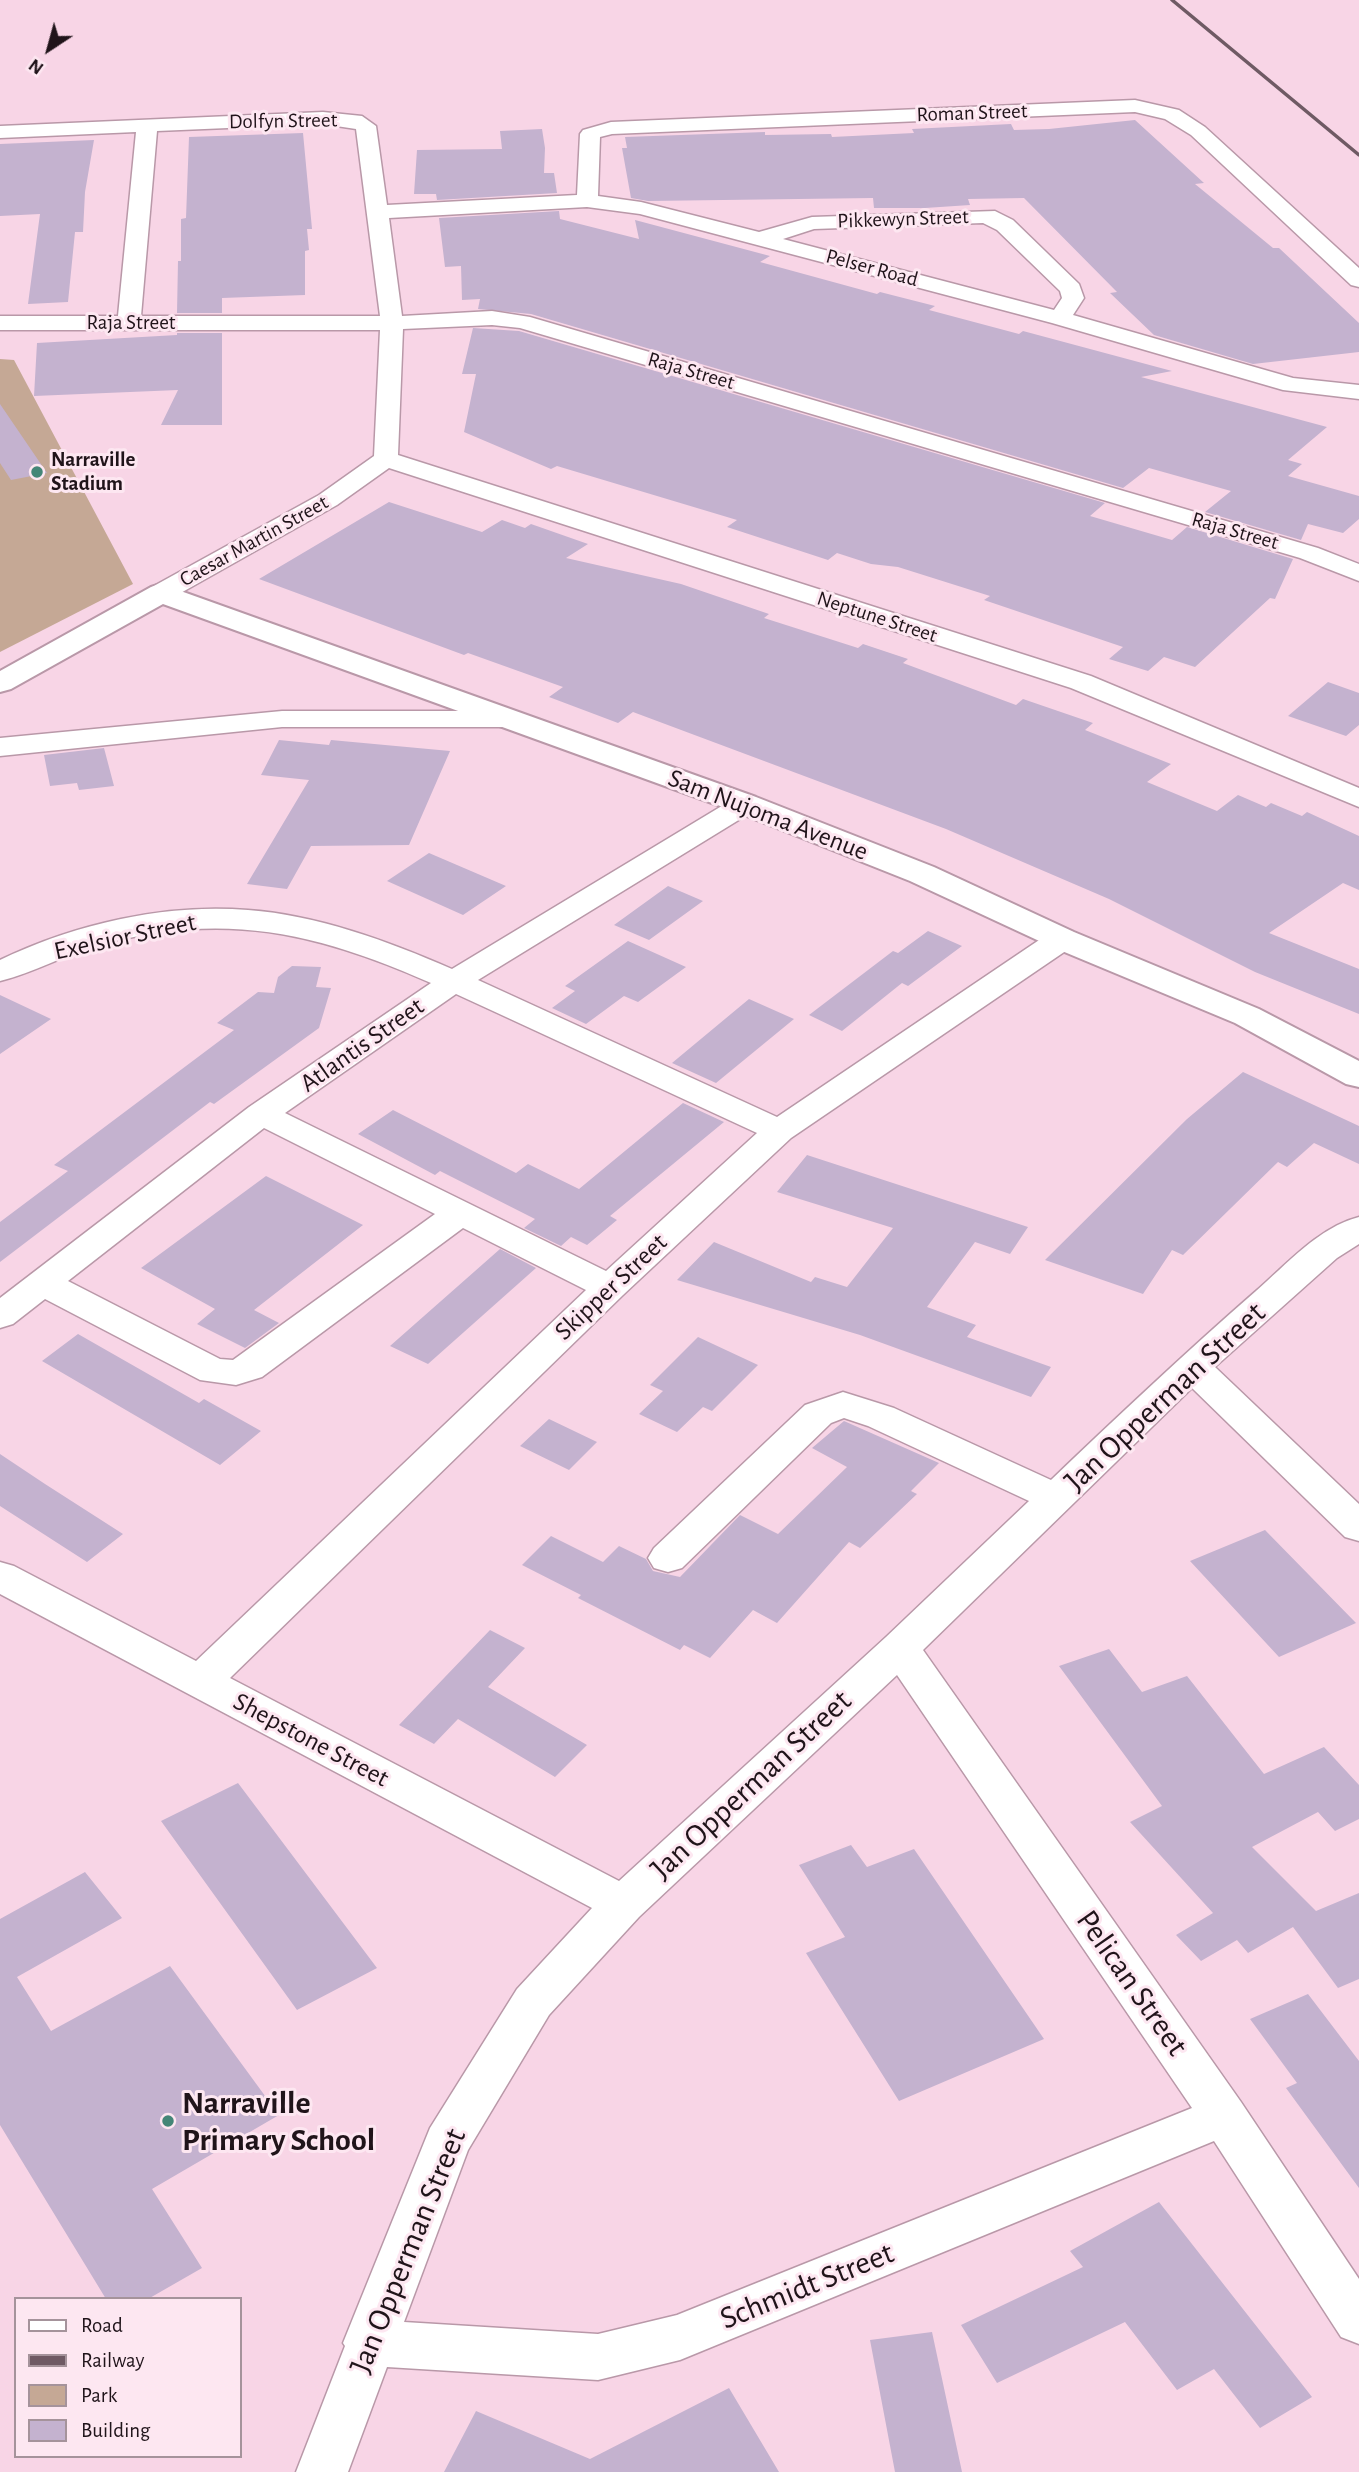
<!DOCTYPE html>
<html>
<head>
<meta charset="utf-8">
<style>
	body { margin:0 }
	#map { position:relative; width:1359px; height:2472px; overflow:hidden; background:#f8d5e6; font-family:"Alegreya Sans",sans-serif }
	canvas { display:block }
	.legend { position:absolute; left:14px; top:2297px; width:228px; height:161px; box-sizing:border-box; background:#fde7f1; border:2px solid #a5939b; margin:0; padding:9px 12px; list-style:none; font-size:21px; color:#20141a }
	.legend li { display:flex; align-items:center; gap:14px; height:35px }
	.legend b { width:35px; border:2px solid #a5939b }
	.north { position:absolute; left:14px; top:14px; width:70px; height:70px; -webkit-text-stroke:5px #fde7f1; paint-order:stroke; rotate:216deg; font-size:19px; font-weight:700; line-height:28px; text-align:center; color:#20141a }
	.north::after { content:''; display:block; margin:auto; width:24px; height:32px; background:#20141a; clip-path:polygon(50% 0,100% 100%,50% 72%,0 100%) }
</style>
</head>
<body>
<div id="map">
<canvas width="1359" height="2472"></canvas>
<ul class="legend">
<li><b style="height:9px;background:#fff"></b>Road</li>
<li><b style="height:9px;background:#6f5a64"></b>Railway</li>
<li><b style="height:19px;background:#c5a895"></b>Park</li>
<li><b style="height:19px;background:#c4b2cf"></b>Building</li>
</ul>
<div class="north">N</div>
</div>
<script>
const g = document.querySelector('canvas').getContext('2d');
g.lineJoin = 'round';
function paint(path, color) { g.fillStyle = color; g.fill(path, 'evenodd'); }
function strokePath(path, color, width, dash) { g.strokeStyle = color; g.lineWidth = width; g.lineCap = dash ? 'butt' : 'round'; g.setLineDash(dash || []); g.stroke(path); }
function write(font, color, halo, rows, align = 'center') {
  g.font = font + ' "Alegreya Sans",sans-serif'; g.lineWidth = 6; g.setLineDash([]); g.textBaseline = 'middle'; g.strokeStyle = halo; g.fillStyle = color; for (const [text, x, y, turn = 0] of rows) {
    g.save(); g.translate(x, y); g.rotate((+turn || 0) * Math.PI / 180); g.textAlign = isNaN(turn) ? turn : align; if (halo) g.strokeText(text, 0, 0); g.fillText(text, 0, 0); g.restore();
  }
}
const green = new Path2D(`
	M0,359L14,360L133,584L0,652Z`);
const building = new Path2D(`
	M1135,120L1204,183L1195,184L1273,248H1279L1359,323V352L1253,364L1154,335L1110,293L1117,292L1024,198L968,199L970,205L925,208H874L873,198L648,201L631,198L622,148H627L625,137L765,132V135L831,134L832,137L914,133L912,129L1011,124L1014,130L1049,129Z
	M542,129L545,148L544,173H554L557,193L437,200L436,194H414L417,150L502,149L500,131Z
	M303,133L312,229H307L309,250L305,251V295L222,298V313H177L178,261H181V219L186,218L189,137Z
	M94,140L85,192L83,232H75L68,302L28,304L40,214L0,216V144Z
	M559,211L560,219L639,239L635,220L770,256L760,262L877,294L880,292L935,306L929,310L1019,334L1023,331L1172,371L1141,377L1327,427L1288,460L1302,464L1288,476L1359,496V519L1343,533L1308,524L1301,540L1205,512L1231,491L1149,468L1123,488L531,314L478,309L480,299L462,300L461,266L445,267L439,218Z
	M473,328L519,331L1105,503L1090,516L1172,540L1187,527L1293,559L1275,599L1270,598L1195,667L1164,657L1148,671L1109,659L1123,647L984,600L990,596L898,567L871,564L837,553L828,560L727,527L737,520L557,466L551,469L464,432L476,374H462Z
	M177,333H222V425H161L178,390L34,396L37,343L177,335Z
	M0,404L47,473L11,480L0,463Z
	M389,502L482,532L502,520L525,528L531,524L588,544L566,558L681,584L769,614L764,618L858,648L863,644L908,659L903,663L1016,705L1023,699L1093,723L1085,730L1171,764L1147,782L1217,811L1238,795L1266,807L1271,803L1302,816L1307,812L1359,836V890L1343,883L1269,933L1359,969V1014L1255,972L1109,899L946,829L633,712L618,723L549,697L563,687L468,653L464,655L259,579Z
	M1328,682L1359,693V725L1346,736L1288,716Z
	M279,740L329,745L331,740L450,751L409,845L311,846L287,889L247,884L309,780L261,775Z
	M104,748L114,786L79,790L77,783L50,786L44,755Z
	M429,853L506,886L463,915L387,881Z
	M668,886L703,901L649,940L614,925Z
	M928,931L962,946L908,986L902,983L842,1031L809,1015L893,951L898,953Z
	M628,941L686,967L638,1002L624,996L586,1024L552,1008L575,991L565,986Z
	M292,966L321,967L316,987L331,988L319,1028L214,1104L210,1102L0,1262V1222L68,1171L54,1165L234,1030L217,1023L258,992L274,993L278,977Z
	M0,995L51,1019L0,1054Z
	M749,999L794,1019L716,1083L672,1063Z
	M1243,1072L1359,1126V1164L1314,1143L1287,1167L1278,1162L1183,1255L1172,1250L1143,1294L1045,1260L1187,1119Z
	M683,1103L724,1122L610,1216L617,1220L587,1245L571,1237L561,1246L524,1228L535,1219L440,1171L435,1175L358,1134L393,1110L516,1173L528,1164L579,1189Z
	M807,1155L1028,1227L1010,1254L975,1242L927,1307L976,1325L967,1337L1051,1367L1031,1397L860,1335L677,1280L714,1242L811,1282L815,1277L847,1287L893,1228L777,1192Z
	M266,1176L363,1225L254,1310L279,1323L245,1348L197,1324L215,1309L141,1268Z
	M500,1249L536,1268L428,1364L390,1346Z
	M78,1334L199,1403L204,1399L261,1431L220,1465L42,1361Z
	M698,1337L758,1365L712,1411L703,1407L677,1432L639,1414L663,1391L650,1385Z
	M549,1419L597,1442L569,1470L520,1446Z
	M844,1421L939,1463L911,1491L917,1494L860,1548L849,1542L777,1623L753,1610L710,1658L684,1645L680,1650L578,1598L581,1595L522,1565L551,1536L603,1562L619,1546L646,1559L653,1571L680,1577L740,1515L778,1534L847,1467L812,1448Z
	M0,1454L45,1484L123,1534L87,1562L0,1506Z
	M1265,1530L1356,1623L1279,1657L1190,1561Z
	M490,1630L525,1648L488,1687L587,1745L555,1777L458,1719L434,1744L399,1725Z
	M1109,1649L1142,1692L1187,1676L1264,1774L1324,1747L1359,1785V1819L1335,1831L1318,1812L1252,1847L1316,1911L1359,1893V1979L1338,1988L1293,1927L1248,1953L1237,1940L1201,1961L1176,1935L1213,1913L1130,1822L1162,1806L1059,1666Z
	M238,1783L377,1968L297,2010L161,1821Z
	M851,1845L867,1867L914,1849L1044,2039L899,2101L806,1953L845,1937L799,1865Z
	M85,1872L122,1918L17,1977L51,2031L170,1966L279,2115L152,2189L202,2268L148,2299H106L0,2125V1919Z
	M1308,1994L1359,2061V2188L1286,2088L1297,2083L1250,2019Z
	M1159,2202L1312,2397L1260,2428L1214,2369L1177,2390L1125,2322L997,2383L961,2325L1083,2267L1070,2251Z
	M932,2332L962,2472H895L870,2340Z
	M729,2388L779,2472H444L476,2411L590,2459Z`);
const street = new Path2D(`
	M1135,100L1179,110L1205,127L1359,268V287L1351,285L1191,135L1165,119L1135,112L612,134L600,137L598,196L641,202L759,232L812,217L995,211L1013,220L1079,284L1084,298L1073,315L1293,378L1359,385V399L1283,390L1052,323L640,214L587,207L389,218L402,316L492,311L530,317L1318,548L1359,564V581L1300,558L520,328L492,325L403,329L398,455L1091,676L1359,788V807L1071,688L389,468L337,505L170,599H152L148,593L152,587L319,495L374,456L380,330H0V316H118L136,132L0,138V126L323,112L362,116L376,126L387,205L577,195L580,134L583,130L611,122ZM323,124L356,129L380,316H141L157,131ZM983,223L997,230L1060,291L1062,298L1054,310L783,239L814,229Z
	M282,711H509L519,713L523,719L519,725L509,727H282L0,756V738Z
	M745,795L755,798L760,804L755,810L478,980L777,1117L1051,932L1062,930L1073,932L1077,939L1073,946L791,1138L623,1295L230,1678L619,1881L886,1637L1029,1501L868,1426L844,1418L831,1423L682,1568L668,1572L654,1568L648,1558L654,1548L805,1405L843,1392L894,1408L1051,1480C1118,1416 1186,1352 1256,1291C1286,1265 1319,1227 1359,1217V1244L1337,1258L1215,1367L1359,1504V1541L1345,1537L1192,1388L923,1650L1241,2102L1359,2279V2344L1341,2337L1214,2141L680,2360L598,2380L387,2367L348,2472H296L345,2346L343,2343L430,2128L517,1989L592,1908L0,1594V1562L14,1566L196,1661L586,1290L463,1228L262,1377L236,1385L200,1380L45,1299L13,1324L0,1328V1298L249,1107L431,983C316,932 223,911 100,945C65,954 34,973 0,981V960C74,924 166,903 248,910C317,915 388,941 452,969L735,798ZM456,994L493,1011L757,1133L606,1271L285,1113ZM264,1128L435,1214L233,1360L220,1359L68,1281ZM897,1675L1192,2108L677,2315L598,2334L404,2322L468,2150L549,2015L639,1917Z`);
const secondary = new Path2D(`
	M161,584L756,797L934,867L1074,932L1259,1009L1359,1061V1087L1346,1084L1235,1023L1050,946L910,881L734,811L163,604L11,689L0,692V671L151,587Z`);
const rail = new Path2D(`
	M1172,0L1359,155`);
const markers = [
	[37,472,7,"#448677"],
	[168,2121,7,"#448677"]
];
const farStreetnames = [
	["Roman Street",972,113,-2],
	["Dolfyn Street",283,121,-1],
	["Pikkewyn Street",903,219,-2],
	["Pelser Road",872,268,15],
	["Raja Street",131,323],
	["Raja Street",691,371,16],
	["Raja Street",1235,531,16],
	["Caesar Martin Street",254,541,-29],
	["Neptune Street",877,617,18]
];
const farPoinames = [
	["Narraville",51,460],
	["Stadium",51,484]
];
const streetNames = [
	["Sam Nujoma Avenue",768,815,21],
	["Exelsior Street",125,937,-12],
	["Atlantis Street",362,1045,-35],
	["Skipper Street",611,1287,-43],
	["Shepstone Street",311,1740,28]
];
const nearStreetnames = [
	["Jan Opperman Street",1165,1397,-43],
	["Jan Opperman Street",751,1785,-43],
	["Pelican Street",1132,1983,55],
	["Jan Opperman Street",408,2251,-68],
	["Schmidt Street",807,2286,-22]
];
const nearPoinames = [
	["Narraville",182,2103],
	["Primary School",182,2140]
];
paint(green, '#c5a895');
paint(building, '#c4b2cf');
strokePath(street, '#b998a8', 3);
strokePath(secondary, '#b998a8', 4);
paint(street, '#fff');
paint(secondary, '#fff');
strokePath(rail, '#6f5a64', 3.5);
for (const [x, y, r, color] of markers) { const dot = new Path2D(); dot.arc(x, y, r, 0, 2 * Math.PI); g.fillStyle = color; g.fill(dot); strokePath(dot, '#fde7f1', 2.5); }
write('21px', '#20141a', '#fde7f1', farStreetnames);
write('bold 21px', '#20141a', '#fde7f1', farPoinames, 'left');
write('26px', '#20141a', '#fde7f1', streetNames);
write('32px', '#20141a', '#fde7f1', nearStreetnames);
write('bold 32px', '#20141a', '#fde7f1', nearPoinames, 'left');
</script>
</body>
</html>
